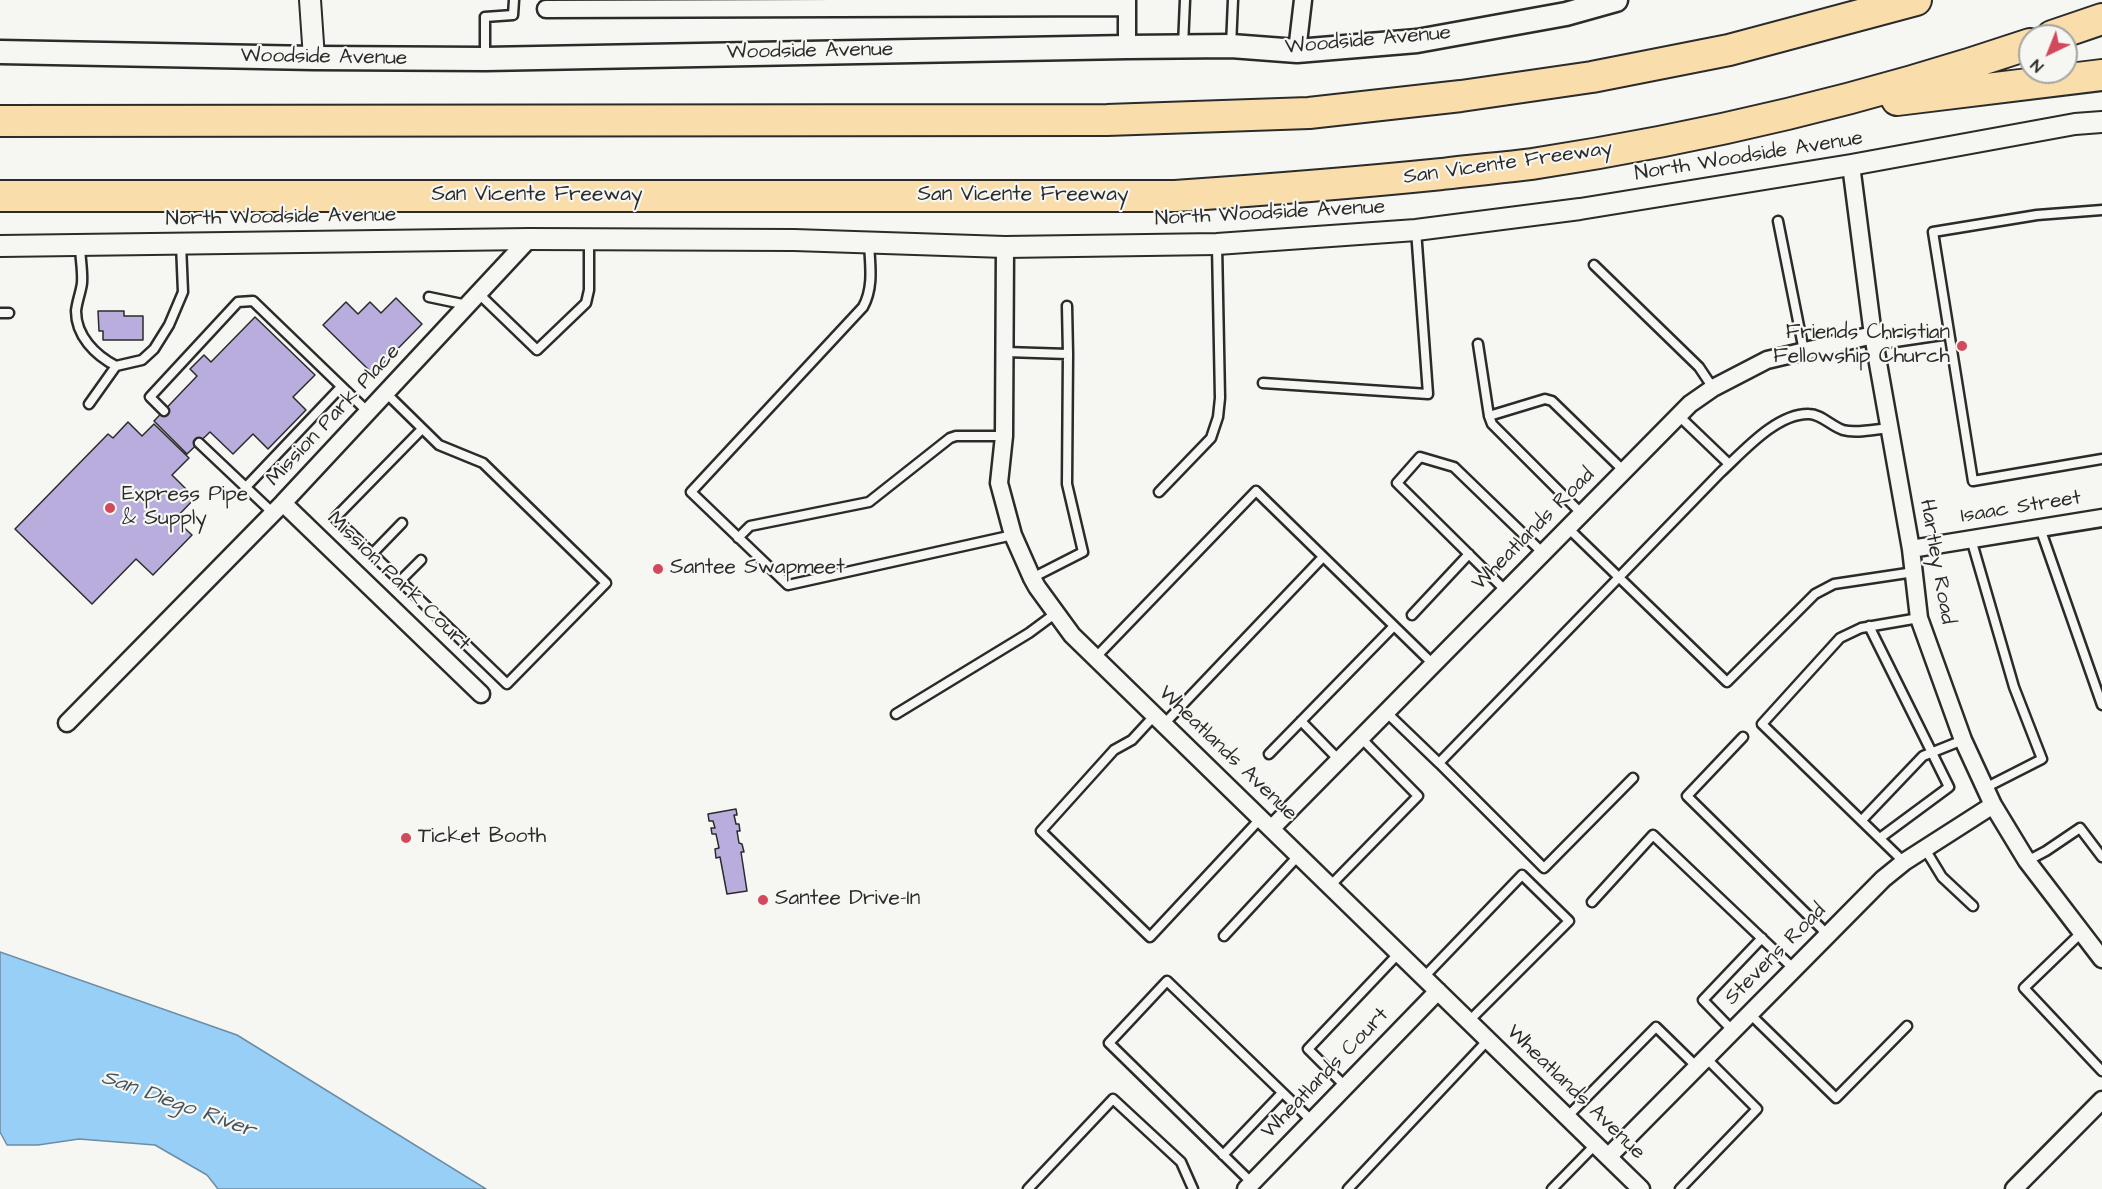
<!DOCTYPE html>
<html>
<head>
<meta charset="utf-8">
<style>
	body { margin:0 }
	#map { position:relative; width:2102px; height:1189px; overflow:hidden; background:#f6f6f2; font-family:"Architects Daughter",sans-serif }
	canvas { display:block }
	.north { position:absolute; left:2018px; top:24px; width:60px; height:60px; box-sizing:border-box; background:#f6f6f2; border:2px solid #a5a5a2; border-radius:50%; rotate:223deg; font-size:16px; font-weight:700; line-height:24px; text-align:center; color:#2b2b2b }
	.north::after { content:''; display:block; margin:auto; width:21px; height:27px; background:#d1495b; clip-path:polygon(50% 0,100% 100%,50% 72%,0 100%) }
</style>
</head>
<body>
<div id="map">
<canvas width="2102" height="1189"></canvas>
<div class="north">N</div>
</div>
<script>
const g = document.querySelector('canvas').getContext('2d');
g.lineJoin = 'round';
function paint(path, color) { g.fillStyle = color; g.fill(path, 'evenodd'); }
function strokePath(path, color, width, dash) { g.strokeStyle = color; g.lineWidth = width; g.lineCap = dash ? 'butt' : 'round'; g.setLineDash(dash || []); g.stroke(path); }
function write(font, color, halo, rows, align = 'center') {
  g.font = font + ' "Architects Daughter",sans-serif'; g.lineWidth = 4.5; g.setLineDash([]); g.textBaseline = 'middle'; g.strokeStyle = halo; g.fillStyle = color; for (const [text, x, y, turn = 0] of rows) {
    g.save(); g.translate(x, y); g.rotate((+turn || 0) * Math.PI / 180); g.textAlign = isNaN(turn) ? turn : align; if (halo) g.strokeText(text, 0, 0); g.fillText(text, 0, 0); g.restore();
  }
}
const water = new Path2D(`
	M0,952L237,1035L486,1189H218L207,1175L155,1145L79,1139L38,1145H7L0,1132Z`);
const building = new Path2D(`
	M396,298L422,324L373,374L323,325L346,302L358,314L370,302L381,313Z
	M98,311H124V316H143V340H103V331H99Z
	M255,317L315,375L293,397L306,410L268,449L253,434L233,454L210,432L187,454L154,421L197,376L190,369L204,355L211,362Z
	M128,422L142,436L154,424L189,458L172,475L195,498L175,519L192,535L153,575L136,559L92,604L15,529L108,434L113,438Z
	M736,809L737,815H734L736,824H739L740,831H737L739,843L742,844L744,852H741L747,891L727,894L720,857L716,858L715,849L719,848L716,834H712L711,828H715L713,821H709L708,814Z`);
const service = new Path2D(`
	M1183,46L1185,0
	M1231,46L1233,0
	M485,58V17L513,15L514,0
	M2102,210L2037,215L1933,232L1973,481L2102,459
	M1778,221L1804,351
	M869,243C870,265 874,287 863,307L691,492L788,585L1013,535
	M80,245C80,257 83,271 82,283C81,292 77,301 76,311C76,336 95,355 116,366
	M1594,265L1699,367L1713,388
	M478,293L537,350L586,303L589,290V240
	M429,297L467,305
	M0,313H9
	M1478,344L1489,416
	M1875,345L1949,334
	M1006,352L1068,354L1067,306
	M1263,383L1428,394L1416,230
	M386,393L439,445L483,463L606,583L507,684L335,518L422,429
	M89,404L116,366L142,360L154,349L169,325L183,292L181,244
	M164,411L150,397L238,302L253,301L368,412
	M1679,416L1729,464
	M199,443L273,513
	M245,488L341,387
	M1159,492L1211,438L1218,417L1220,398L1217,245
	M1582,514L1492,424L1489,416L1545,399L1552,401L1624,471
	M1568,528L1727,682L1815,594L1834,584L1914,572
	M2040,528L2102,705
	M738,538L750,526L869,502L950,438L956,436H1004
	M1971,539L2014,687L2042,759L1985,788
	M372,554L402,523
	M1032,578L1083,552L1067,484L1068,354
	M400,581L421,560
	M1506,591L1397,483L1420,457L1454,467L1543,553
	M1412,615L1469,554
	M1869,626L1949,787L1880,838
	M1096,657L1256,491L1433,664
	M1386,712L1439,763L1720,473C1742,453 1776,413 1809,414C1821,414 1831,426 1843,430C1856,434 1876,429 1890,428
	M896,714L1029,633L1056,613
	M1155,715L1132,740L1114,750L1041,831L1150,937L1261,818
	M1301,721L1339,760
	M1164,724L1323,557
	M1743,737L1687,796L1828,935
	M1269,754L1394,626
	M1439,763L1544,868L1633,778
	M1862,820L1923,756L1963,740
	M1925,849L1942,877L1973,906
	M2027,861L2046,851L2080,828L2102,857
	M1904,862L1762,724L1840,638L1861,628L1919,618
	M1330,886L1418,796L1361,738
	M1592,902L1653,835L1794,969
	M2081,933L2024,988L2102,1071
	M1224,936L1299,855
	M1424,977L1522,875L1569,921L1469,1021
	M1750,1014L1836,1098L1907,1026
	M1733,1031L1703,1000L1762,938
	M1345,1086L1308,1049L1399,953
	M1567,1117L1656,1027L1697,1067
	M1223,1155L1282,1093
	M1252,1183L1109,1043L1167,981L1312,1121
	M1028,1189L1113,1099L1181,1162L1193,1189
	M1348,1189L1488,1040
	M1552,1189L1595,1145
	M1680,1189L1757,1109L1706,1058`);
const minor = new Path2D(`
	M1127,0V47
	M546,9L1127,7
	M1297,51L1303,0
	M1851,165L1873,335L1911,549L1919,618L1963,740L1993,805L2027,861L2102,959
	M1005,247L1004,436L999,483L1013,535L1032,578L1037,587L1072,635L1641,1189
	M283,503L481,694
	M1911,549L2102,518
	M67,723L283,503L529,239
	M1272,828L1690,404L1713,388L1767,360L1873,335
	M1608,1157L1883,879L1904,862L1993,805
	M1246,1189L1438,991
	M2014,1189L2102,1100`);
const tertiary = new Path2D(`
	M310,0L314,58
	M0,246L529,239L794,240L1005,247L1217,244L1416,230L1580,209L1851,165L2075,124L2102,122`);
const secondary = new Path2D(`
	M0,52L314,58L485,59L1127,47L1231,46L1297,51L1417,41L1566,14L1616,0`);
const motorway = new Path2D(`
	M2052,36L2102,19
	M1897,100L2102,75
	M0,121L1107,120L1309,113L1461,96L1592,77L1729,50L1916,0
	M0,196H1175C1264,190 1353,183 1442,174C1472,170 1502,168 1532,164C1702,138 1868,99 2030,44`);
const markers = [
	[1962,346,6,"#d1495b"],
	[110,508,6,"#d1495b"],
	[658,569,6,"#d1495b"],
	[406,838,6,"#d1495b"],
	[763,900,6,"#d1495b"]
];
const streetNames = [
	["Woodside Avenue",1368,41,-5],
	["Woodside Avenue",810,52,-1],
	["Woodside Avenue",324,58,1],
	["North Woodside Avenue",1749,157,-9],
	["San Vicente Freeway",1508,164,-8],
	["San Vicente Freeway",537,196],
	["San Vicente Freeway",1023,196],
	["North Woodside Avenue",1270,214,-3],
	["North Woodside Avenue",281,218,-1],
	["Mission Park Place",334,416,-47],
	["Isaac Street",2021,508,-9],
	["Wheatlands Road",1534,530,-45],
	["Hartley Road",1936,562,80],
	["Mission Park Court",398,582,44],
	["Wheatlands Avenue",1227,754,44],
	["Stevens Road",1776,955,-45],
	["Wheatlands Court",1326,1074,-46],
	["Wheatlands Avenue",1575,1093,44]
];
const poiNames = [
	["Friends Christian",1950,334,"right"],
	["Fellowship Church",1950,358,"right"],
	["Express Pipe",122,496],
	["& Supply",122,520],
	["Santee Swapmeet",670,569],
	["Ticket Booth",418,838],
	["Santee Drive-In",775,900]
];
const waterNames = [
	["San Diego River",178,1105,20]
];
paint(water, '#98cff7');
strokePath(water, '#6c8da5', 1.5);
paint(building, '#b9adde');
strokePath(building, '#2b2b2b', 1.5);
strokePath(service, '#2b2b2b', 13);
strokePath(minor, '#2b2b2b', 21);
strokePath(tertiary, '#2b2b2b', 24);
strokePath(secondary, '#2b2b2b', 27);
strokePath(motorway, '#2b2b2b', 34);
strokePath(service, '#f6f6f2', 8);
strokePath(minor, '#f6f6f2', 16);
strokePath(tertiary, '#f6f6f2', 20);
strokePath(secondary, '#f6f6f2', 22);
strokePath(motorway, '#f9ddab', 30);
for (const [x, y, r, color] of markers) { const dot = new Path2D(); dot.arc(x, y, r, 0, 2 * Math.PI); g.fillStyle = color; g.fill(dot); strokePath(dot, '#f6f6f2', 2); }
write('21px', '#2b2b2b', '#f6f6f2', streetNames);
write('21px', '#2b2b2b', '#f6f6f2', poiNames, 'left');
write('italic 22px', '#46545e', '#f6f6f2', waterNames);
</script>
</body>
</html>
